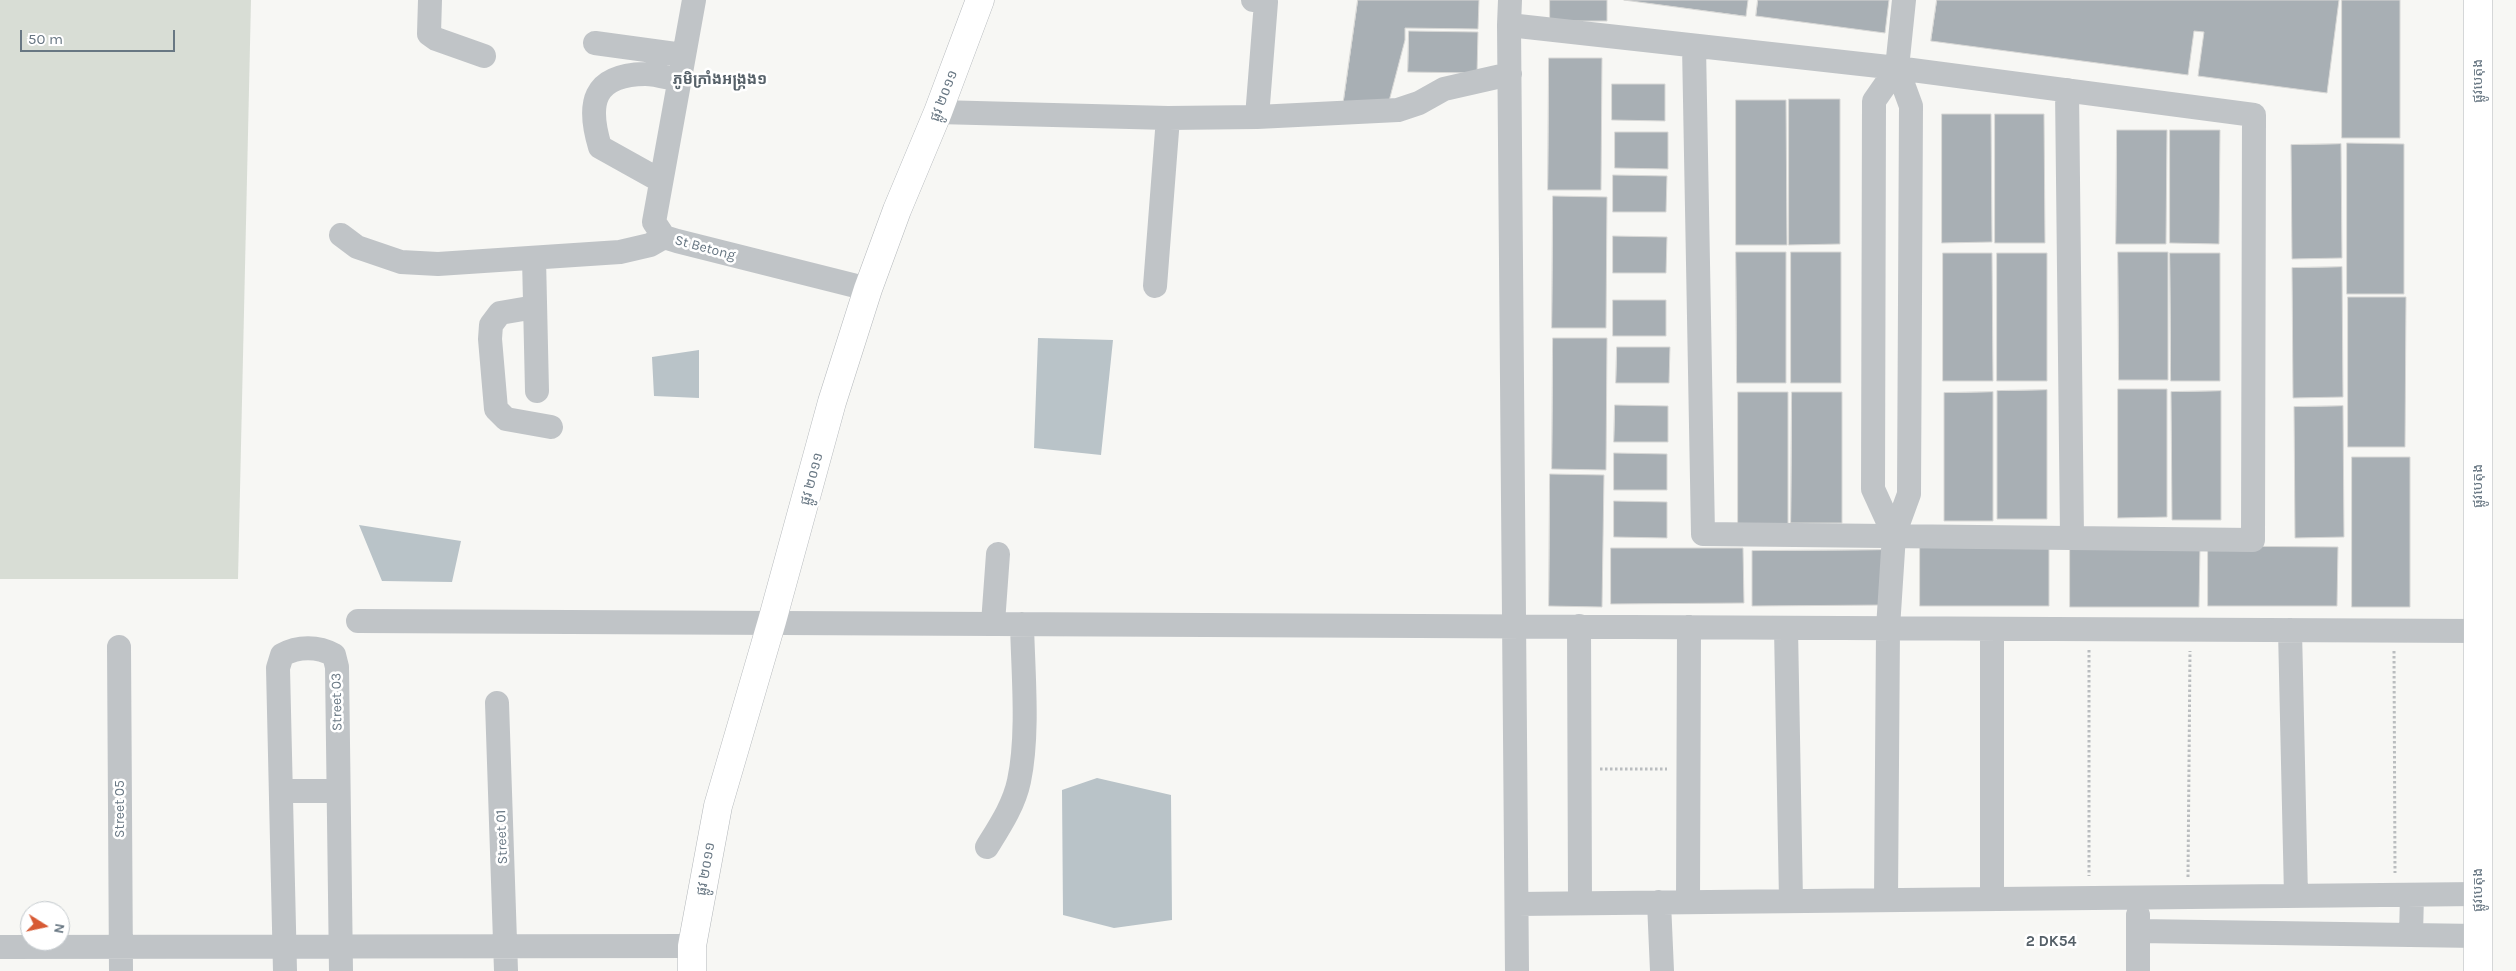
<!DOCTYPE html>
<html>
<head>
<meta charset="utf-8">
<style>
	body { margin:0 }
	#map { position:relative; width:2516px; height:971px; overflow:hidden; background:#f7f7f4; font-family:Karla,sans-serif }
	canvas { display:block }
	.north { position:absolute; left:20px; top:901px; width:50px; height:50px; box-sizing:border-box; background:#fff; border:1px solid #c3c9cd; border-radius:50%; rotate:100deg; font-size:14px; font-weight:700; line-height:20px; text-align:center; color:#687783 }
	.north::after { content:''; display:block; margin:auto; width:18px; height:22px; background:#d75a34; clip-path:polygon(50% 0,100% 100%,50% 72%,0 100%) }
	.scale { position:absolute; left:20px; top:30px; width:155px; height:22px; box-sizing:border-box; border:2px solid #687783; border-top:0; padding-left:6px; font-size:15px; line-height:18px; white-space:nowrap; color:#687783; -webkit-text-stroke:4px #fff; paint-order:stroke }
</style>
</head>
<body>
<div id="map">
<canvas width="2516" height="971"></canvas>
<div class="north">N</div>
<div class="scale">50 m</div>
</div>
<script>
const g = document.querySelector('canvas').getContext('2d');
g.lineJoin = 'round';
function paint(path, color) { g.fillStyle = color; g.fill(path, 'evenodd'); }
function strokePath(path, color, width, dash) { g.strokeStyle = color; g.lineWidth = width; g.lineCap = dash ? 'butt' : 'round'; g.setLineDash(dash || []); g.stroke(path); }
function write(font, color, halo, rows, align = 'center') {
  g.font = font + ' Karla,"Noto Sans Khmer",sans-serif'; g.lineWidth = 5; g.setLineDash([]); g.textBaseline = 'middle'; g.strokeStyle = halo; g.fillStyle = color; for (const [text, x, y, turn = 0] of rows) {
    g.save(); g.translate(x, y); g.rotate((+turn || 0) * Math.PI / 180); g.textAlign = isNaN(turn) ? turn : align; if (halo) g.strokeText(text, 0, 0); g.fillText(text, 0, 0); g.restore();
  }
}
const green = new Path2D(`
	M0,0H251L238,579H0Z`);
const water = new Path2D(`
	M1038,338L1113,340L1101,455L1034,448Z
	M699,350V398L654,396L652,357Z
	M359,525L461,541L452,582L382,581Z
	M1097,778L1171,795L1172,920L1114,928L1063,915L1062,790Z`);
const building = new Path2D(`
	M1358,0H1479L1478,29L1405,28V40L1388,105L1343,106Z
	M1550,0H1607V21H1550Z
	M1624,0H1748L1746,16Z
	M1758,0H1889L1885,33L1756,16Z
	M1937,0H2339L2327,93L2198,76L2204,32L2194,31L2188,75L1931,41Z
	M2342,0H2400V138H2342Z
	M1409,31L1478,32L1477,73L1408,72Z
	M1549,58H1602L1601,190H1548Z
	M1612,84H1665V121L1612,120Z
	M1789,99H1840V244L1789,245Z
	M1736,100H1786L1787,245H1736Z
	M1942,114H1991L1992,242L1942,243Z
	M1995,114H2044L2045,243H1995Z
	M2117,130H2167L2166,244H2116Z
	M2170,130H2220L2219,244L2170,243Z
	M1615,132H1668V169L1615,168Z
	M2347,143L2404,144V294H2347Z
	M2341,144L2342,258L2292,259L2291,145Z
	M1613,175L1667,176L1666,212H1613Z
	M1553,196L1607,197L1606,328H1552Z
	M1613,236L1667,237L1666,273H1613Z
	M1736,252H1786V383H1737Z
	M1791,252H1841V383H1791Z
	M2118,252H2168V380H2119Z
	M1943,253H1992L1993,381H1943Z
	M1997,253H2047V381H1997Z
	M2170,253H2220V381H2171Z
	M2342,267L2343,397L2293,398L2292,268Z
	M2348,297H2406L2405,447H2348Z
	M1613,300H1666V336H1613Z
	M1553,338H1607L1606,470L1552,469Z
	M1617,347H1670L1669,383H1616Z
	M2118,389H2167V517L2118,518Z
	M2047,390V519H1997V391Z
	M2221,391V520H2172L2171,392Z
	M1738,392H1788V524H1738Z
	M1792,392H1842V523H1791Z
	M1993,392V521H1944V393Z
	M1615,405L1668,406V442H1614Z
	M2343,406L2344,537L2295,538L2294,407Z
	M1614,453L1667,454V490H1614Z
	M2352,457H2410V607H2352Z
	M1550,474L1604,475L1602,607L1549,606Z
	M1614,501L1667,502V538L1614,537Z
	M1920,546H2049V606H1920Z
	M2208,546L2338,547L2337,606H2208Z
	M2070,547H2200L2199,607H2070Z
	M1611,548H1743L1744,603L1611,604Z
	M1884,550V605L1752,606V551Z`);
const path = new Path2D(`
	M2089,650V876
	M2394,651L2395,873
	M1600,769H1667
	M2188,877L2190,651`);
const minor = new Path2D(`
	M430,0L429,34L436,39L484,56
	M694,0L654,222L664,237L677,241L868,289
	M1253,0L1266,2L1257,117
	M1510,0L1509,25L1897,68L2254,115L2253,540L1703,534L1694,46
	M1509,25L1517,971
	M595,43L683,55
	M2067,90L2072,537
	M938,112L1168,118L1257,117L1398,110L1419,103L1444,89L1510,74
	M661,181L600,147C587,104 592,75 645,74C656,74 668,78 679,80
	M341,235L357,247L401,262L438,264L620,252L650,245L664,237
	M534,258L537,391
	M1155,286L1168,118
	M535,307L500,313L491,325L490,339L496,409L506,419L551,427
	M1894,535L1873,489L1874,101L1897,68
	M358,621L2478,631
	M993,623L998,554
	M1579,626L1580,903
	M1786,628L1791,901
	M1992,629V899
	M2290,630L2296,896
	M119,647L121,971
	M497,703L506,971
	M281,791H338
	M987,847C1000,826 1014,805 1019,781C1029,734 1023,672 1022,624
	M1886,900L1888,628L1894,535L1909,494L1911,106L1897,68L1904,0
	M1659,902L1662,971
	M1688,902L1689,627
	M1517,904L2478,894
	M2138,931L2478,936
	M2411,935L2412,895
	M0,947L692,946
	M285,971L278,668L282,655C298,646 318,646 334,655L337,667L341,971
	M2138,971V915`);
const major = new Path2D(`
	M692,971V946L718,806L772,621L832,402L868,289L897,210L938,112L980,0
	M2478,971V0`);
const streetNames = [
	["ផ្លូវបេតុង",2478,81,-90],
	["ផ្លូវ ២០១១",944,96,-69],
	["St Betong",705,248,15],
	["ផ្លូវ ២០១១",812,479,-75],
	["ផ្លូវបេតុង",2478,486,-90],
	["Street 03",337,702,-91],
	["Street 05",120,809,-90],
	["Street 01",502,837,-92],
	["ផ្លូវ ២០១១",706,869,-80],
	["ផ្លូវបេតុង",2478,890,-90]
];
const neighbourhoodNames = [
	["ភូមិក្រាំងអង្រ្កង១",720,80],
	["2 DK54",2051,942]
];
paint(green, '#d8ddd5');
paint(water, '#b9c3c8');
paint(building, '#a8afb4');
strokePath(building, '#d8d8d6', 1);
strokePath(major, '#b4b8bb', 29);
strokePath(path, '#babdbf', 3, [2.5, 2.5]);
strokePath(minor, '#c0c4c7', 24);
strokePath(major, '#fff', 28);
write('14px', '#687783', '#fff', streetNames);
write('bold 15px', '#556068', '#fff', neighbourhoodNames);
</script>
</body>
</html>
